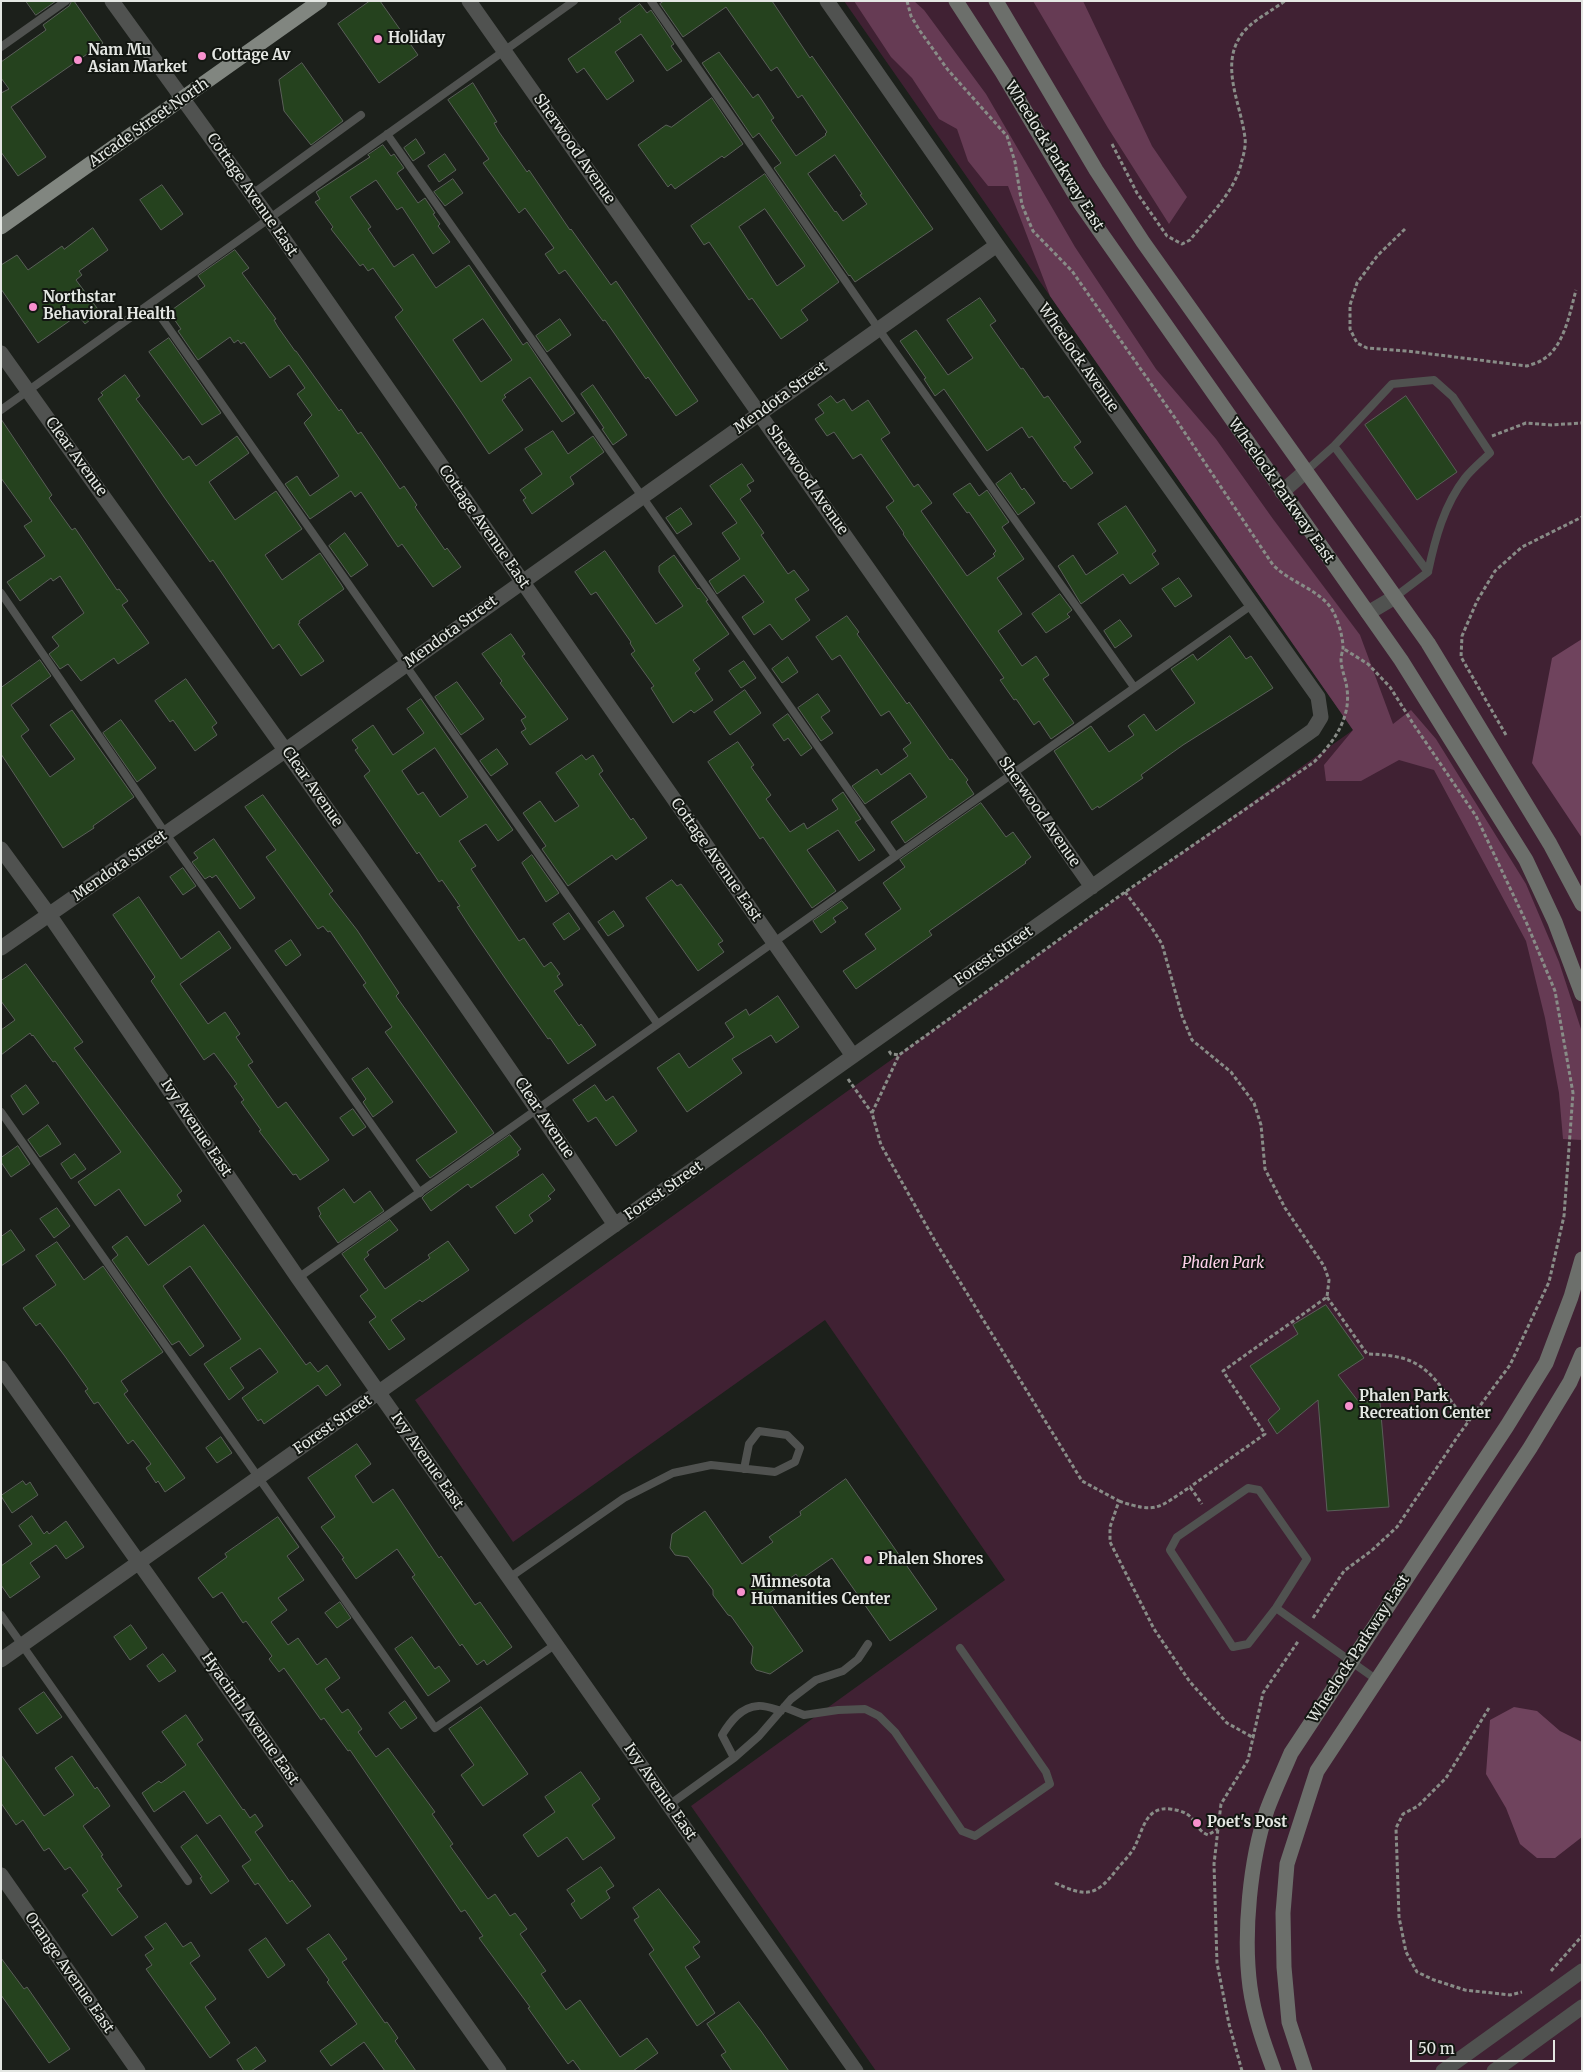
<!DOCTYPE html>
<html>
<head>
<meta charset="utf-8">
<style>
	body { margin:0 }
	#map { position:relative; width:1583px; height:2072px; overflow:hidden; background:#1c201b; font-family:Merriweather,serif }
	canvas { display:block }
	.frame { position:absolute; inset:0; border:2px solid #e4e7e3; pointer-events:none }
	.scale { position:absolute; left:1410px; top:2040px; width:145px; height:22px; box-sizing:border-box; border:2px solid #e4e7e3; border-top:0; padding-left:6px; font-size:15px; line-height:18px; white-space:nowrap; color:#e4e7e3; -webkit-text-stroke:4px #131712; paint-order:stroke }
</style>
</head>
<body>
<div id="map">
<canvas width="1583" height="2072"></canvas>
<div class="frame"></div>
<div class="scale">50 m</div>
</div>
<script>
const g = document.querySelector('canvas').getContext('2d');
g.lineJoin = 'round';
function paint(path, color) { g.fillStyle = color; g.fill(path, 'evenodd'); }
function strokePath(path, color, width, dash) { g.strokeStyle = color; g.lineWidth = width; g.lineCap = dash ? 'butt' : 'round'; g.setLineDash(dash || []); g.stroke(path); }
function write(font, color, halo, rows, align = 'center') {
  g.font = font + ' Merriweather,serif'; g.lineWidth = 4; g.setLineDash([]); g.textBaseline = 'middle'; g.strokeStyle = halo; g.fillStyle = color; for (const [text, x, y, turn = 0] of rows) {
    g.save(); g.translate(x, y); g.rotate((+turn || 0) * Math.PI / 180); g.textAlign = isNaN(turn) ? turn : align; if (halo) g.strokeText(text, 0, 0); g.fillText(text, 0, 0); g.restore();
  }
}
const green = new Path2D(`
	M844,1H1582V2071H876L691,1806L1005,1580L825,1320L513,1542L415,1400L1353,730Z`);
const forest = new Path2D(`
	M854,1H914L924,10L986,94L1075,247L1156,369L1216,439L1273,519L1360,635L1393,724L1411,710L1436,739L1526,884L1559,962L1582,1032V1140L1563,1139L1559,1093L1545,1018L1526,941L1434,770L1399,760L1361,781H1326L1324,765L1353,730L1050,296L1008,186H988L968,161L957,129L939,119L912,78L891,57Z
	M1033,1H1083L1152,146L1187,197L1169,224L1108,128Z`);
const water = new Path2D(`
	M1582,639V838L1532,763L1552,658Z
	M1514,1707L1537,1711L1560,1731L1582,1742V1837L1555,1858H1537L1520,1844L1506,1808L1486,1774L1490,1720Z`);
const building = new Path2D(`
	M26,1H56L36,15Z
	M72,1H74L103,43L11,107L46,157L18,176L1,152V93L9,89L1,78V62L46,30L43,25L69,6Z
	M370,1H380L418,55L379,83L338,24Z
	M664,1H772L810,58L812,56L933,229L855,282L850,275L849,276L774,168L781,163L759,133L753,138L702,63L719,52L753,98L758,94L774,118L771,120L796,156L826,135L825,134L827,132L802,95L798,98L777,67L771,71L726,7L683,37L660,4ZM835,155L862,194L860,195L867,204L843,221L836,211L835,212L808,174Z
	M640,4L647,13L651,10L674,44L671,46L682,61L667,71L641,34L615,52L634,81L607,100L584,68L577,73L568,59L621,22L619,19Z
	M302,63L343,121L311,145L284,111L279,80Z
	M473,83L497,122L494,123L499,132L527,172L529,170L570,230L571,229L611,285L616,281L698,401L676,416L648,377L646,379L605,320L603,321L565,270L559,274L545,254L554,248L525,208L519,213L483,163L489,159L448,100Z
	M712,98L743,144L724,158L722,156L675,189L671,184L668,187L638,145L666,125L671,127Z
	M416,139L425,153L413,161L404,148Z
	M383,145L391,156L394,154L404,168L397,173L418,203L425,198L435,213L433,214L440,224L438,226L450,242L433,254L402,207L397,210L376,180L350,197L371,227L368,229L394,267L413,254L436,288L469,265L523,345L527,342L575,413L562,422L530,377L504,395L506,397L502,400L523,430L489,454L459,409L395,317L403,310L373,268L368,271L363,264L360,266L331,229L333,227L315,202L320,199L316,192L370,157L368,155ZM483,319L512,360L481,382L453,340Z
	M445,154L456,170L439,182L428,166Z
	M765,174L839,282L801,310L808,320L781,339L752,298L749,300L709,242L704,245L691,226ZM765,209L805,266L777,286L739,227Z
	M453,179L463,193L445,206L434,192Z
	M162,185L183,214L161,230L140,200Z
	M93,228L108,250L79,271L82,275L76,280L100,312L85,324L78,315L38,343L1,289V265L17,255L28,270L62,246L64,249Z
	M235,250L249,268L242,273L276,319L274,320L278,327L295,351H296L339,411L341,409L358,434L361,432L400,489L404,486L417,505L415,507L445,550L447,548L461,567L433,587L402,544L398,547L361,492L355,497L351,491L310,519L285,484L297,476L310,496L339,476L304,423L312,415L297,394L305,388L289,365L270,378L244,342L241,344L238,340L234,343L230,337L198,360L178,331L181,329L169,312L205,286L198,276Z
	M980,298L996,321L990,325L1021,369L1023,368L1044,398L1048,396L1081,442L1074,447L1093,473L1071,489L1065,481L1064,482L1032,436L1029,438L1022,427L987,451L944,389L935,396L924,379L926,378L900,341L916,330L948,375L973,358L947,320Z
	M560,319L571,335L547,352L536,336Z
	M169,338L221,413L202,425L149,352Z
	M125,375L140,396L136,399L183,460L189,456L196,466L237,436L249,453L209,482L235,520L276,491L302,529L265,555L282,580L320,553L341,584L344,589L299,621L300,623L298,624L324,661L301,676L279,644L273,649L213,560L210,562L164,497L98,399L103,395L101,393Z
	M593,385L627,435L613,445L602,429L604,428L581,394Z
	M831,396L837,403L844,399L852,411L868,400L890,433L881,439L914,487L918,484L932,503L921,511L967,576L995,556L993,554L996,551L969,512L967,513L953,494L970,483L979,496L987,490L1009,522L1002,527L1024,559L997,578L1022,614L998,631L1022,666L1036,656L1049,675L1043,679L1074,723L1051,739L1039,721L1034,725L1016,699L1014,700L1000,680L1004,678L903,534L904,533L886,507L894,501L861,454L853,459L834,432L827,436L815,419L824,413L818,405Z
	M1406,396L1457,472L1417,500L1365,425Z
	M1,419L52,495L49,498L72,530L75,528L117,590L119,589L128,601L122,605L149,643L118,664L114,658L81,681L68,664L60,669L49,654L59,646L52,637L84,613L60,576L53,581L51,578L20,601L7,582L45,556L24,526L32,521L1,478Z
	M553,431L568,454L593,436L604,452L570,477L574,484L532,514L523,500L526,498L520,490L542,474L525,449Z
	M742,464L754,481L747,485L751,491L740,499L764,533L761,535L788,574L794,570L809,590L795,599L810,620L782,640L770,624L754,635L742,617L764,602L744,575L717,594L709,581L740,559L722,533L737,523L710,486Z
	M1011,473L1022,490L1024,488L1035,503L1018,515L996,484Z
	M1126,506L1156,551L1152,554L1159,564L1130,584L1123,574L1081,604L1058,566L1073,555L1086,575L1118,553L1098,524Z
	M681,508L692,524L677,534L666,518Z
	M345,533L368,565L351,577L329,546Z
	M605,551L656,624L683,606L659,572V566L674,555L698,589L699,588L708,600L706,601L729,634L693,660L700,669L695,673L713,700L694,713L691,710L673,723L651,688L654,686L631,654L635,651L630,643L631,642L596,592L591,595L575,572Z
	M1179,578L1192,596L1175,607L1162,589Z
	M1060,594L1072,610L1067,614L1070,617L1046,633L1032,614Z
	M847,616L859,632L857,634L889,679L907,704L909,702L950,760L952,759L968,780L966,782L974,794L905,843L891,822L927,797L910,773L865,804L852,786L877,769L881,775L908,756L903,749L911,743L889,711L881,716L840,655L832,660L816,637Z
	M1120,620L1132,636L1115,648L1104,631Z
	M511,634L525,654L522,656L568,719L530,745L521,732L526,729L521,720L526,717L500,683L502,681L482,654Z
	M1230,636L1246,659L1251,656L1273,688L1183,745L1141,775L1143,778L1099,808L1098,806L1092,810L1054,751L1091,726L1109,752L1134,735L1128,726L1144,714L1156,731L1195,703L1171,669L1193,654L1197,660Z
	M788,657L798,672L782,683L772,669Z
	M40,660L51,676L11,705L29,730L21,736L50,777L75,759L50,725L72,710L134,797L93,826L94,828L63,848L1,754V688Z
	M744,661L756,678L741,688L729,671Z
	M186,679L217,723L212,727L217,735L195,751L173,720L170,722L155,701Z
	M457,682L484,719L461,735L435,697Z
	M745,690L761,713L730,735L714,712Z
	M818,694L830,711L821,717L833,733L821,741L798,708Z
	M421,699L513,830L498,841L486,824L459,841L476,866L471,869L519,941L524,938L544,967L551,962L560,974L557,976L563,985L554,991L579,1026L581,1024L596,1045L568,1064L550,1038L548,1039L507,981L470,927L457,907L460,906L442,880L439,882L419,852L417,854L364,776L370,771L355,750L358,748L352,740L373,725L393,755L424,733L407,709ZM435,748L468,797L440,817L423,792L418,795L402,771Z
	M788,714L812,748L801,756L788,738L784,741L773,725Z
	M121,720L156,768L137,782L103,733Z
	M738,742L754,765L751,767L771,795L766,799L790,832L804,823L807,829L838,809L832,800L843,792L861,819L855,822L875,850L859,861L838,830L807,850L836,891L812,908L763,837L760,839L708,762Z
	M497,749L508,764L491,776L480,761Z
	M582,755L586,760L593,755L603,771L599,774L631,820L633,818L647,838L616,860L612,855L568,886L542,849L546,846L523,813L540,801L555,822L579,806L556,773Z
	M263,795L333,891L329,894L357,930L399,993L396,996L494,1133L430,1178L416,1160L457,1132L385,1032L392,1027L363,985L366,983L330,931L328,932L323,926L318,929L266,857L276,850L245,807Z
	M981,803L1006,837L1013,832L1031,857L1025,862L1026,863L929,931L932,935L856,989L843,971L876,949L865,934L901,909L883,883L905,867L900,860Z
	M214,839L255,898L240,909L216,875L212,878L210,876L205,879L192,862L198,858L194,853Z
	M532,855L559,893L546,902L522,863Z
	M183,868L196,886L183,895L170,877Z
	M672,880L677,886L681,884L723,941L718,944L724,952L698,971L646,898Z
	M139,897L181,959L219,931L231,948L180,984L208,1024L225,1012L240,1034L236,1037L253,1062L248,1065L278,1108L286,1102L329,1160L300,1180L296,1174L293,1175L259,1131L261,1130L241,1102L244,1100L234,1086L237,1084L214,1053L204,1060L151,981L155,977L113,915Z
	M842,901L848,908L833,918L836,922L821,933L813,921Z
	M614,911L624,926L608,936L598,922Z
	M569,913L580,929L564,940L553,924Z
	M291,940L301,955L286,966L275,951Z
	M26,964L83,1042L74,1048L182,1191L177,1195L181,1201L145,1226L119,1189L95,1206L78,1182L121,1152L55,1061L53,1062L33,1035L32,1036L30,1033L1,1055V1030L15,1020L1,1001V981Z
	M778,996L799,1027L776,1043L771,1035L732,1059L742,1073L687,1112L657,1068L679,1053L689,1068L734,1037L725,1023L746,1009L749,1015Z
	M368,1068L393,1102L373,1117L363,1102L366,1099L352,1079Z
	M26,1085L39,1103L23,1115L11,1096Z
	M595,1085L606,1101L613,1096L637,1131L616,1146L596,1117L588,1122L573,1100Z
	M353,1109L366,1127L353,1136L340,1118Z
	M48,1125L61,1144L40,1157L28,1140Z
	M510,1135L521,1149L517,1152L519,1155L471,1188L468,1184L431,1211L422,1198L425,1195Z
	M18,1146L30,1164L11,1177L1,1162V1158Z
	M75,1154L86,1169L71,1179L61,1164Z
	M543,1174L555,1190L548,1196L551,1199L529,1215L533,1221L515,1234L496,1207Z
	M344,1189L354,1203L370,1191L384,1211L338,1243L319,1216L321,1214L318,1208Z
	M57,1208L70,1226L54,1238L40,1219Z
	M390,1220L398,1230L367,1252L369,1255L364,1259L385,1289L430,1258L428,1255L448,1241L469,1270L422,1302L420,1300L391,1320L405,1339L389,1350L369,1322L376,1317L360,1296L368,1290L342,1254Z
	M204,1225L306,1365L310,1362L318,1372L327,1365L341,1385L326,1396L318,1385L264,1424L261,1419L258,1421L242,1398L278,1372L260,1348L230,1368L244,1388L229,1400L204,1364L241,1339L190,1266L163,1286L204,1346L190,1356L179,1341L172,1345L112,1260L118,1255L112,1247L127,1236L148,1265Z
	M11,1230L25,1250L1,1266V1237Z
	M57,1242L84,1280L103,1266L163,1352L121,1381L128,1391L124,1394L185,1478L165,1492L158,1481L156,1483L146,1468L151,1464L133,1440L128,1444L98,1402L94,1404L85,1391L88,1389L64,1355L40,1323L36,1326L23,1308L56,1285L36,1256Z
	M1326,1305L1364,1358L1338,1375L1358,1401L1380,1403L1389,1507L1327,1511L1318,1400L1277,1434L1268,1420L1280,1409L1250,1366L1298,1334L1293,1325Z
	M221,1437L232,1453L217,1463L206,1448Z
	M357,1444L371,1464L355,1476L373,1503L393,1489L439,1558L441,1556L475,1605L480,1602L512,1647L487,1665L484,1660L477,1665L462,1644L460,1646L412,1577L415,1575L397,1549L356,1579L342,1559L344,1558L321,1527L335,1517L308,1478Z
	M846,1479L937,1609L890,1641L832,1558L800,1580L796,1574L765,1596L803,1651L770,1674L756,1670L751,1663L753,1647L731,1616L728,1615L713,1595V1590L688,1557L675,1555L670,1548L672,1534L705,1511L742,1564L773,1542L769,1537L801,1515L800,1512Z
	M23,1481L26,1485L30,1482L38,1495L12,1513L1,1496Z
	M32,1516L44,1534L47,1531L49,1534L66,1521L84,1547L66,1559L56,1545L30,1563L40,1577L10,1598L1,1585V1566L32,1544L19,1526Z
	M278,1517L299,1547L287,1556L304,1580L278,1598L287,1610L271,1622L288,1645L298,1638L317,1665L326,1658L340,1678L325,1689L342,1713L348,1709L362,1729L358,1732L376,1757L388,1748L435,1812L432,1814L453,1844L450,1846L488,1899L495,1894L510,1916L515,1913L527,1929L520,1934L546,1971L541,1974L566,2010L580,2000L620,2057L647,2038L658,2053L633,2071H581L573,2060L568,2064L528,2008L530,2007L479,1938L483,1936L465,1910L461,1912L350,1750L348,1751L324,1718L321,1720L284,1668L279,1672L269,1659L272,1656L246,1621L243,1623L222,1592L213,1598L198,1578L227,1557L225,1554Z
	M340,1602L351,1618L337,1628L325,1613Z
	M131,1625L147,1648L130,1660L114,1637Z
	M412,1637L435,1669L439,1666L450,1681L428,1696L395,1649Z
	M163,1654L176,1671L159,1682L147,1666Z
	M44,1692L62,1717L37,1734L19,1709Z
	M405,1701L417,1718L401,1729L389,1713Z
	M481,1707L528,1774L483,1806L461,1775L474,1765L449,1729Z
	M186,1715L203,1740L197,1744L243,1810L244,1809L250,1818L255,1814L263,1826L255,1832L290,1882L292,1880L311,1906L287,1924L258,1883L255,1885L242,1866L251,1860L220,1815L207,1824L184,1791L154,1812L142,1793L159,1781L161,1783L186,1765L162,1732Z
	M1,1755L44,1816L74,1795L55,1768L72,1756L95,1789L97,1787L110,1806L83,1826L103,1855L101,1856L122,1886L117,1889L138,1917L112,1936L82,1895L88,1891L70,1867L65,1870L49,1848L44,1851L23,1820L16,1825L1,1803Z
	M581,1772L600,1799L592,1805L615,1838L583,1860L567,1837L538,1857L523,1835L555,1812L545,1797Z
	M197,1835L229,1881L211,1894L200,1878L202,1877L181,1847Z
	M601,1867L614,1886L606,1891L610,1898L581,1919L571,1904L575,1901L567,1890Z
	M659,1889L700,1942L693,1947L700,1957L685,1967L715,2013L697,2026L649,1954L654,1950L634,1920L639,1917L633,1908Z
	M166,1923L183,1947L191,1942L200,1956L190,1963L216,1999L205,2007L230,2043L210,2058L146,1969L152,1965L145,1955L154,1949L145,1937Z
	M329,1934L347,1959L342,1962L385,2023L387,2022L398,2038L395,2041L416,2071H385L364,2042L331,2066L320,2051L357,2024L327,1982L329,1980L307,1949Z
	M266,1938L285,1965L268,1978L249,1950Z
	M1,1958L24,1989L27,1987L70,2049L49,2063L1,1995Z
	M739,2002L761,2031L789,2071H732L721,2055L726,2052L707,2024Z
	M256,2047L266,2061L251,2071H244L237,2060Z`);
const path = new Path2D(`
	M907,1L911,16L920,31L948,70L1007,136L1015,162L1022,205L1033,231L1072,271L1175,418L1273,565C1289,581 1311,587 1326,602C1336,611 1343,635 1343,648C1343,651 1341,655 1341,659C1341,669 1346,679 1347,689C1351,718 1334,742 1314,762L1125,892L899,1055L872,1113L881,1145L935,1241L1082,1481L1119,1501L1110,1527V1542L1154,1629L1190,1682L1227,1723L1254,1738
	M1112,144L1137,193L1167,236L1182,244L1190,240C1209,216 1236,191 1242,160C1244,154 1246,144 1245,138C1241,104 1219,65 1242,34C1250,22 1273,10 1285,1
	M1405,229L1378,255L1357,283L1350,305V329L1357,343L1367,348L1407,351L1527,366C1532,364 1538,363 1542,360C1564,348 1570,312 1576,290
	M1492,436L1526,423L1551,425L1582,423
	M1506,735L1461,657L1462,636L1477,601L1495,571L1522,547L1582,517
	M1125,892L1150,925L1162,944L1182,1016L1192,1040L1231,1072L1254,1103L1261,1125L1265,1169L1285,1208L1324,1266L1329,1280L1327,1297L1223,1371L1265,1434L1190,1487
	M889,1051L891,1054L899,1055
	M848,1079L872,1113
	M1327,1297L1367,1354C1404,1355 1422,1360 1444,1391C1452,1402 1458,1412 1468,1421
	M1119,1501C1157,1514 1158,1508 1190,1487L1202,1504
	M1313,1618L1344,1571L1371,1551L1397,1527L1460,1433L1510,1365L1549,1282L1564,1216L1573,1093L1555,991L1527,924L1476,816L1414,725L1390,687L1368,664L1344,649
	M1489,1708L1446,1778L1418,1806L1403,1814L1396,1828L1399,1917L1406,1952L1417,1972L1434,1980L1465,1990L1510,1995L1522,1992
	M1055,1883C1086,1897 1096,1897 1117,1869C1123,1862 1130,1855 1134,1848C1143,1831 1145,1806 1170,1809C1199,1812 1192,1829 1208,1835L1218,1829
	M1551,1971L1582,1936
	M1242,2071L1229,2024L1217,1963L1214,1864L1218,1829L1221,1804L1248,1760L1263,1693L1299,1640`);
const lane = new Path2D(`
	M651,1L887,341L1134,687
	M1,47L66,1
	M387,134L895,856
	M251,195L361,115
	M151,303L657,1023
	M1,410L574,1
	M1334,446L1428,572
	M1306,471L1334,446L1392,384L1434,380L1453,397L1490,453C1482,461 1472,469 1465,478C1444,505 1435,539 1428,572L1395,597
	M1,593L166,834L420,1193
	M1,1112L435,1728L556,1644
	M298,1278L1253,604
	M1248,1488L1259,1490L1307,1559L1276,1608L1248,1644L1233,1647L1170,1550L1177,1537Z
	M509,1578L624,1498L673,1473L711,1465L775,1472L795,1462L800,1448L787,1435L759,1431L749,1444L744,1469
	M1276,1608L1377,1680
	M1,1615L188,1881
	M784,1707L804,1715L838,1710L865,1709L879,1716L895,1732L962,1831L975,1836L1050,1784L1046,1772L960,1648
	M734,1758L722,1735C730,1722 741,1707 758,1706C765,1705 774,1709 781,1711
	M669,1805L734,1758L759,1736L791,1699L816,1680L843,1671L858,1659L868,1644`);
const street = new Path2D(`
	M112,1L269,218L853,1056
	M469,1L1092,887
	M1,353C207,643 418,929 615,1225
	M1282,492L1306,471
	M1368,613L1395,597
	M1,849L50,916L298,1278L856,2071
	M1,948L286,750L997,245
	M1,1368L499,2071
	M1,1660L1313,730L1321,717L1318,697L997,245L827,1
	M1,1875L138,2071
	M1443,2071L1582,1971
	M1494,2071L1582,2007`);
const secondary = new Path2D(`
	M956,1L1002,72L1080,203L1401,660L1526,860L1555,922L1582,994
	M996,1L1096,170L1143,242L1428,643L1550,844L1582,904
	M1274,2071C1264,2044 1254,2016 1250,1987C1243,1934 1250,1860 1267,1810C1274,1791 1283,1772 1291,1753L1507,1426L1546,1363L1571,1297L1582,1259
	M1305,2071L1289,2022L1284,1967L1283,1913L1287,1864L1317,1771L1530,1448L1570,1382L1582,1354`);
const primary = new Path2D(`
	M1,227L320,1`);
const markers = [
	[378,39,5,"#f790cd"],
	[202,56,5,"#f790cd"],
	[78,60,5,"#f790cd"],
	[33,307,5,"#f790cd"],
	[1349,1406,5,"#f790cd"],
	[868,1560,5,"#f790cd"],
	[741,1592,5,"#f790cd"],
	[1197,1823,5,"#f790cd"]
];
const poiNames = [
	["Holiday",388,39],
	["Nam Mu",88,51],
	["Asian Market",88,68],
	["Cottage Av",212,56],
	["Northstar",43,298],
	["Behavioral Health",43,315],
	["Phalen Park",1359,1397],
	["Recreation Center",1359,1414],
	["Phalen Shores",878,1560],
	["Minnesota",751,1583],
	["Humanities Center",751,1600],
	["Poet's Post",1207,1823]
];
const streetNames = [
	["Arcade Street North",149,123,-35],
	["Sherwood Avenue",574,149,55],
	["Wheelock Parkway East",1054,156,58],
	["Cottage Avenue East",252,195,55],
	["Wheelock Avenue",1078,358,55],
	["Mendota Street",781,398,-36],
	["Clear Avenue",76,457,54],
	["Sherwood Avenue",807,480,55],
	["Wheelock Parkway East",1281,491,55],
	["Cottage Avenue East",484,527,55],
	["Mendota Street",451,632,-36],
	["Clear Avenue",312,787,55],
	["Sherwood Avenue",1039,812,55],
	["Cottage Avenue East",716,860,55],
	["Mendota Street",120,866,-35],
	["Forest Street",994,956,-35],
	["Clear Avenue",544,1118,56],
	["Ivy Avenue East",196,1128,56],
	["Forest Street",664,1191,-35],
	["Forest Street",333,1425,-35],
	["Ivy Avenue East",427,1461,55],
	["Wheelock Parkway East",1359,1649,-57],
	["Hyacinth Avenue East",250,1719,55],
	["Ivy Avenue East",660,1792,55],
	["Orange Avenue East",69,1973,55]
];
const parkNames = [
	["Phalen Park",1223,1264]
];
paint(green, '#402133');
paint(forest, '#663b54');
paint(water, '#6f435d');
paint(building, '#25421e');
strokePath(building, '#5a5f59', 1);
strokePath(path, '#888c87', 3, [4, 2.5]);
strokePath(lane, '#505250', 8);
strokePath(street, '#505250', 15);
strokePath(secondary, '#6c6f6b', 15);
strokePath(primary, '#818680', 15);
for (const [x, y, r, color] of markers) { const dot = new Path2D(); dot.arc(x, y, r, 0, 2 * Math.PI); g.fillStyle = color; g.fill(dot); strokePath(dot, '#131712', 2); }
write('bold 15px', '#e4e7e3', '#131712', poiNames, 'left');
write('15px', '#e4e7e3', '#131712', streetNames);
write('italic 15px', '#fed1ea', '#131712', parkNames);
</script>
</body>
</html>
